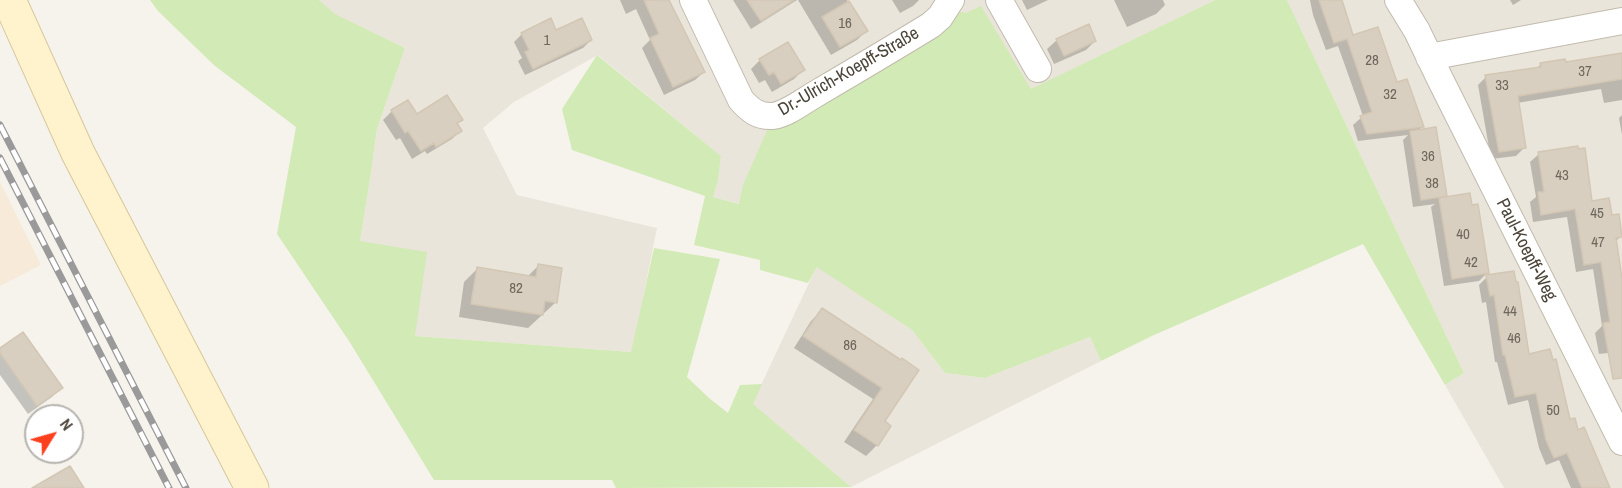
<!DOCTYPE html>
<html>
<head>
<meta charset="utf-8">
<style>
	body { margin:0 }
	#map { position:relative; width:1622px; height:488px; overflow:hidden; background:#f6f3ec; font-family:"Archivo Narrow",sans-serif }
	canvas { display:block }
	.north { position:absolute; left:24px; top:404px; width:60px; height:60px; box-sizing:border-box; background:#fff; border:2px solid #b7b4b0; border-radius:50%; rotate:53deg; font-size:16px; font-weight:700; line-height:24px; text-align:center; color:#4b4439 }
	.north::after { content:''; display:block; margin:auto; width:21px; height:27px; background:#fc3f1d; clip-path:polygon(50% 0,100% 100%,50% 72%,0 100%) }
</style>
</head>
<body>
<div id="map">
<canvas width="1622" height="488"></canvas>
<div class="north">N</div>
</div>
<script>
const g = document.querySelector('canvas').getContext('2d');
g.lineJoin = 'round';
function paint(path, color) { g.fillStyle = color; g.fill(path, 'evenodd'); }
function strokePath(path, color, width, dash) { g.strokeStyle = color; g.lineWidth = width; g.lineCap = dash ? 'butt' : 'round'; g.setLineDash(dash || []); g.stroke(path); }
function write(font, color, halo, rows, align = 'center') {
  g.font = font + ' "Archivo Narrow",sans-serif'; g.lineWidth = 4.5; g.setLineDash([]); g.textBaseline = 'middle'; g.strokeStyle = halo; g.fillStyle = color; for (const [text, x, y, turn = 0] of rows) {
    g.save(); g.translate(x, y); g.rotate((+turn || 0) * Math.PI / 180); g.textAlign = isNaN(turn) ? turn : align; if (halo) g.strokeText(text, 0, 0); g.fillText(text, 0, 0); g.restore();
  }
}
const residential = new Path2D(`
	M319,0H1215L1031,90L744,185L740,204L713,197L718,181L721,156L598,55L514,102L483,128L517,195L657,228L632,352L414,336L360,241L371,173L377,129L405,48L334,14Z
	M1287,0H1622V488H1504L1445,385L1464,373Z
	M817,266L912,330L945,373L985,378L1090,337L1101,361L851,487L752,404Z`);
const commercial = new Path2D(`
	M0,182L41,265L0,286Z`);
const green = new Path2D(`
	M150,0H319L335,14L405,48L377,129L371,173L360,241L427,252L415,336L631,352L654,248L720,259L687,377L709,398L728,413L740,385L762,384L753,404L851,487L616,488L612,480H434L349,341L277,234L296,127L215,66L158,11Z
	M1215,0H1287L1464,373L1445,385L1363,244L1154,335L1101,361L1090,337L985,378L945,373L912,330L817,267L808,283L760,270V260L694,245L705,196L572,150L562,109L597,55L721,156L718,181L713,197L739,204L743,185L769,126L782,124L884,69L945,30L955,11L966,13L981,6L1031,89Z`);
const shadow = new Path2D(`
	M620,0H668L704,72L695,80L664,95L642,48L650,40L636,9L626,14Z
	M733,0H797L751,29Z
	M798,0H847L866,31L857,40L831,55Z
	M892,0H919L913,6L900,13Z
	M1022,0H1048L1027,10Z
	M1114,0H1163L1165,5L1156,14L1127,27Z
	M1310,0H1340L1353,37L1396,84L1423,126L1418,131L1446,195L1442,199L1487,273L1479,281L1444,286L1431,207L1435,204L1413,207L1403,140L1408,135L1358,141L1353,125L1363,116L1338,46L1326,50L1313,15Z
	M1510,0H1521L1513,5Z
	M556,32L591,40L583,48L525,75L518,61L522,58L514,42L522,34Z
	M1057,40L1095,41L1086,50L1054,64L1047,49Z
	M1622,55V100L1604,103L1601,89L1517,103L1524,148L1516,156L1491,159L1478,85L1486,77L1536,69L1541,64H1564Z
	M760,60L803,70L794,79L772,92L765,80L759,83L751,69Z
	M407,102L416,116L461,120L456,125L460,131L452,139L427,154L425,151L412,159L400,138L396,140L383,120L392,111Z
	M1622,115V135L1619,118Z
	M1539,154L1591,203L1610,216L1621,236L1615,242L1620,277H1622V361L1608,353L1599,354L1595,333L1602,326L1593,269L1576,272L1567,217L1533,222L1530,202L1536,197L1530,162Z
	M538,266L555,303L528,328L459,317L464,282L477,269L527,277Z
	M1487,277L1528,356L1568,421L1577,432L1609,488H1571L1559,460L1546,465L1539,448L1528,400L1508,405L1497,362H1495L1486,302L1482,303L1479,285Z
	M822,310L901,361L877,445L866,456L844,442L873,399L794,348L811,321Z
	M0,350L61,388L52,397L28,414L0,375Z`);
const building = new Path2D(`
	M644,0H669L705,72L673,87L650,38L659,34Z
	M747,0H794L761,21Z
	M1319,0H1342L1353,35L1378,27L1397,82L1407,79L1424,127L1367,134L1360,116L1372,112L1347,39L1334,43Z
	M849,1L868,31L840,47L822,17Z
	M551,18L556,30L582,18L592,40L533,69L525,52L529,50L521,33Z
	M1089,24L1096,41L1064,56L1056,39Z
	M788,42L805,70L781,84L774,72L769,75L759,59Z
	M1622,53V79L1518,96L1526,148L1499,152L1485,75L1541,67L1540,63L1565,59L1566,62Z
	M447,95L463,120L457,123L462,131L436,147L434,143L421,151L408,131L405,133L391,110L408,100L417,114Z
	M1436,127L1447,196L1421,200L1410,131Z
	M1578,146V149L1585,148L1592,201L1609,198L1612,215L1619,214L1622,237L1616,238L1622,278V378L1613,379L1603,323L1610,322L1601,262L1584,265L1575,209L1541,215L1538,192H1544L1538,152Z
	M1470,193L1472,205L1478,204L1489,273L1452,279L1439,198Z
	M538,264L562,268L557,303L545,301L543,315L471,304L477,267L536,277Z
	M1514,271L1516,282H1518L1529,354L1550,349L1553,360L1556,359L1570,419L1575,418L1578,430L1584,427L1610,488H1582L1567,453L1554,458L1546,440L1536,393L1515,397L1505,355H1503L1494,295L1490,296L1486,275Z
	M822,308L901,360L902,358L919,370L885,421L891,426L878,446L854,430L882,388L803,336Z
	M23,332L63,388L37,406L0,353V348Z
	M70,466L84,488H32Z`);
const street = new Path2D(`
	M693,0L741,100C750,110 758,117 773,116C787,114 802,102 814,95C853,72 892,49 931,25L940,17L951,0
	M999,0L1038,69
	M1398,0L1417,31L1440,79L1622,442
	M1429,57L1622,21`);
const secondary = new Path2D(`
	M9,0L78,153L252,488`);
const rail = new Path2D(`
	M0,125L186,488
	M0,158L169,488`);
const numberNames = [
	["16",845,24],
	["1",547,41],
	["28",1372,61],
	["37",1585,72],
	["33",1502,86],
	["32",1390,95],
	["36",1428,157],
	["43",1562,176],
	["38",1432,184],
	["45",1597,214],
	["40",1463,235],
	["47",1598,243],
	["42",1471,263],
	["82",516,289],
	["44",1510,312],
	["46",1514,339],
	["86",850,346],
	["50",1553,411]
];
const streetNames = [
	["Dr.-Ulrich-Koepff-Straße",849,72,-30],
	["Paul-Koepff-Weg",1526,250,63]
];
paint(residential, '#eae5da');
paint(commercial, '#f7ead8');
paint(green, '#d2eab5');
paint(shadow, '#0003');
paint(building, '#d8cfc1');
strokePath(building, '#d3c7b4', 1.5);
strokePath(street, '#c2bbae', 28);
strokePath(secondary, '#d6c79b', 35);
strokePath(street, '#fff', 26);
strokePath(secondary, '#fff3cd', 33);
strokePath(rail, '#9a9a9a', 7);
strokePath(rail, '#fff', 4.5, [14]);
write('15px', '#6e675b', null, numberNames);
write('18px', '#4b4439', '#fff', streetNames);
</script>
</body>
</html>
